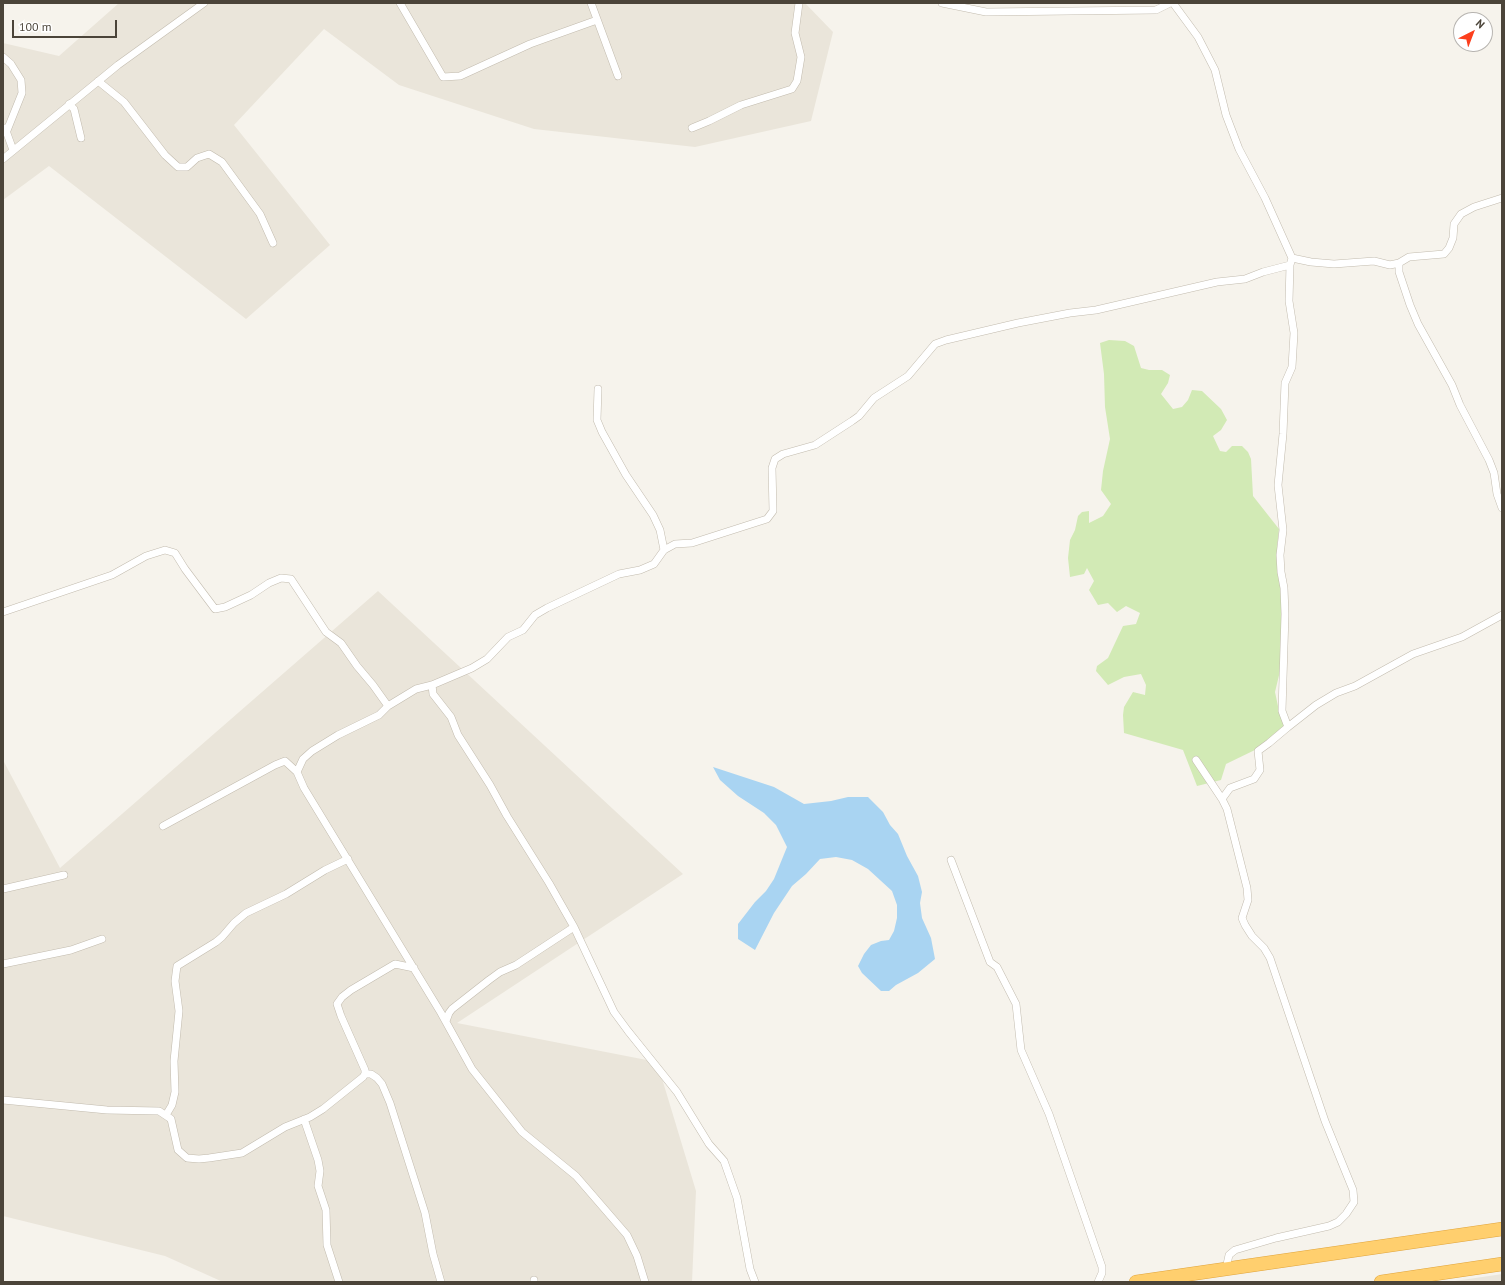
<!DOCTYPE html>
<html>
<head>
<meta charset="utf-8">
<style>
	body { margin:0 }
	#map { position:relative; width:1505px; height:1285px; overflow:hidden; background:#f6f3ec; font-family:"PT Sans",sans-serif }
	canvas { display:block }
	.frame { position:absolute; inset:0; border:4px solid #4b4439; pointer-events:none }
	.north { position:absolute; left:1453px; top:12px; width:40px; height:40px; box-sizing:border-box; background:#fff; border:1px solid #b7b4b0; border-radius:50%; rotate:42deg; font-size:11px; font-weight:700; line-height:16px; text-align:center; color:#4b4439 }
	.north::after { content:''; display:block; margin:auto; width:14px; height:18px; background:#fc3f1d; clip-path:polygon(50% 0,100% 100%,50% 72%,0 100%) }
	.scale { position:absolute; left:12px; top:20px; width:105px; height:18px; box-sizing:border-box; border:2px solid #4b4439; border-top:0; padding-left:5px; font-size:12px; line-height:14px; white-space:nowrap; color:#4b4439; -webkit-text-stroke:3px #fff; paint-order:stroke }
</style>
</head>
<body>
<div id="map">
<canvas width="1505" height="1285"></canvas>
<div class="frame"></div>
<div class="north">N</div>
<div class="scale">100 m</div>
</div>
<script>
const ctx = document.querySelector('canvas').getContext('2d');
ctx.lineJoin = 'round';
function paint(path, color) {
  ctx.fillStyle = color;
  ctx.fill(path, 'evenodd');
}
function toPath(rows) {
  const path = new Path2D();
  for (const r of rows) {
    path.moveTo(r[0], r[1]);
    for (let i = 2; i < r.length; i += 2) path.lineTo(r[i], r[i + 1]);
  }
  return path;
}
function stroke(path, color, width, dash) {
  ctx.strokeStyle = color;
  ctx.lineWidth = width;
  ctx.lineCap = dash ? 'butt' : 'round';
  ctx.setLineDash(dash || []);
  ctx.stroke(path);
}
const residential = toPath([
	[119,3,805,3,833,32,811,121,695,147,534,129,399,85,324,29,234,125,330,245,246,319,49,166,3,200,3,43,59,56],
	[378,591,683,874,457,1023,657,1062,696,1191,692,1282,223,1282,165,1256,3,1216,3,760,60,868],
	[1502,1274,1502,1282,1448,1282,1496,1275]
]);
const green = toPath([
	[1109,340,1125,341,1134,346,1141,368,1149,370,1162,370,1170,375,1168,383,1161,394,1173,409,1182,407,1188,400,1192,390,1202,391,1221,409,1227,420,1221,430,1213,436,1220,451,1226,452,1232,446,1242,446,1248,452,1251,459,1253,496,1279,529,1277,548,1277,571,1280,580,1282,595,1281,667,1275,692,1279,711,1285,726,1259,748,1226,764,1221,780,1197,786,1183,750,1124,733,1123,715,1124,707,1133,692,1145,695,1146,685,1141,674,1124,677,1108,685,1096,671,1097,666,1108,658,1123,626,1136,624,1140,613,1126,606,1117,612,1108,603,1098,605,1089,590,1094,581,1087,568,1084,574,1070,577,1068,558,1070,540,1075,530,1078,516,1082,512,1089,511,1089,523,1103,516,1111,504,1101,490,1103,471,1110,439,1105,407,1104,374,1100,343]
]);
const water = toPath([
	[713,767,774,787,804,804,831,801,848,797,868,797,883,812,890,825,898,834,907,856,918,876,922,892,920,903,922,918,931,938,935,959,918,973,896,985,889,991,881,991,862,973,858,966,864,954,871,945,881,941,889,940,894,931,897,918,897,905,892,891,868,869,852,860,836,857,820,859,806,874,792,886,774,913,755,950,738,939,738,924,755,902,766,891,774,879,787,847,776,825,764,813,738,796,720,780]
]);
const street = toPath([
	[400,3,443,77,460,76,530,44,597,20],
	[591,3,618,76],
	[942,3,986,12,1156,10,1170,3],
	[3,57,11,64,21,80,22,93,6,133],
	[98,81,124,102,165,155,178,167,187,167,197,158,209,154,222,162,260,214,273,243],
	[69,104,74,109,81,138],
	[5,128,13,150],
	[692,128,709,121,741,105,792,89,797,81,801,57,795,33,799,3],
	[3,159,118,65,204,3],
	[1292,258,1311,262,1334,264,1374,261,1390,265,1399,263,1409,257,1444,254,1449,248,1453,238,1454,224,1461,214,1474,207,1502,198],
	[1399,263,1399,272,1410,305,1418,324,1452,385,1460,405,1489,460,1494,473,1497,494,1502,508],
	[598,389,597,420,602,432,626,475,653,515,660,530,664,550],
	[3,612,112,575,146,556,165,550,175,553,185,569,215,609,225,607,251,595,269,583,281,578,291,579,326,632,341,643,357,666,373,685,388,706],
	[432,685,433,694,451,717,458,735,490,785,507,816,549,883,574,927,516,965,500,972,489,980,452,1009,449,1013,446,1021],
	[1288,727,1316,705,1336,693,1355,686,1413,654,1462,637,1502,615],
	[1196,760,1222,799,1227,809,1247,888,1248,900,1242,918,1245,925,1252,936,1264,948,1270,958,1325,1121,1353,1190,1354,1202,1346,1214,1338,1222,1329,1226,1276,1238,1235,1250,1229,1255,1226,1269],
	[1222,799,1230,788,1254,779,1260,770,1258,751,1269,743,1288,727,1282,711,1285,614,1284,588,1281,572,1280,555,1283,530,1278,485,1283,434,1285,383,1292,367,1294,333,1289,301,1290,265],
	[163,826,275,765,285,761,297,772],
	[951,860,990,962,997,967,1016,1004,1021,1050,1049,1114,1102,1267,1102,1273,1098,1282],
	[3,889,64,875],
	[574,927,614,1012,628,1031,677,1092,709,1144,724,1161,737,1198,750,1269,755,1282],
	[3,964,71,950,102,939],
	[365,1074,371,1074,377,1078,382,1084,390,1103,425,1213,433,1254,441,1282],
	[3,1100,107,1110,159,1111,171,1119,178,1150,187,1158,199,1159,209,1158,242,1153,285,1127,310,1117,323,1109,363,1077,365,1074,365,1070,341,1016,337,1004,342,997,351,990,395,964,414,968],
	[166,1115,172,1105,175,1092,174,1061,179,1011,175,981,177,966,216,942,222,937,234,923,246,913,286,894,325,870,348,859],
	[304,1119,318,1160,320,1171,318,1186,326,1210,327,1245,339,1282],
	[534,1280,534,1282],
	[645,1282,637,1256,627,1235,576,1176,522,1132,472,1069,441,1013,304,788,297,772,303,759,312,751,338,735,379,715,388,706,416,689,432,685,472,668,487,659,508,637,523,630,535,615,547,608,619,574,640,570,654,564,664,550,675,544,692,543,767,519,773,511,772,468,775,459,783,454,815,445,852,421,859,416,874,398,908,376,935,344,946,340,1018,323,1070,313,1096,310,1217,282,1245,279,1263,272,1290,265,1292,258,1265,198,1239,149,1226,115,1215,70,1198,37,1173,3]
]);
const highway = toPath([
	[1136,1282,1502,1229],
	[1381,1282,1502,1264]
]);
paint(residential, '#eae5da');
paint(green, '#d2eab5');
paint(water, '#a9d4f2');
stroke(street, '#c2bbae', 8);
stroke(highway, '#e0a43c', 14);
stroke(street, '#fff', 7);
stroke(highway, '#ffcf6e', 13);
</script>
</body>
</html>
